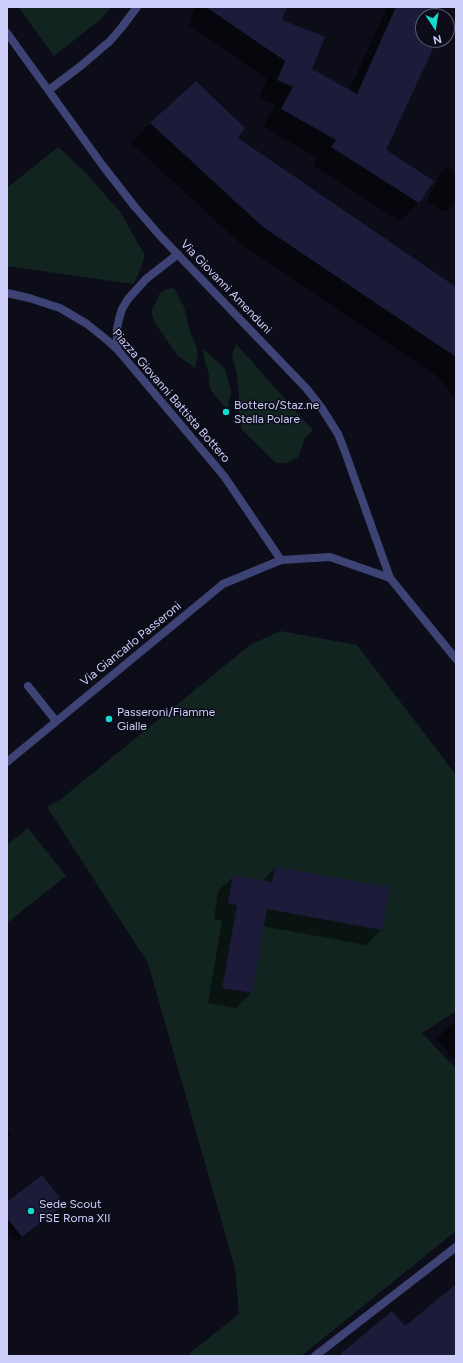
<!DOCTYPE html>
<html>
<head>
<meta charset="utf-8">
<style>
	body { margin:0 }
	#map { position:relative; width:463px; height:1363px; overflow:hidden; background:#0d0d1a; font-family:Figtree,sans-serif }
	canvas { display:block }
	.frame { position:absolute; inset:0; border:8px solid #cccef9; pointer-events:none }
	.north { position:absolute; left:415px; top:8px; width:40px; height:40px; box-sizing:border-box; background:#0d0d1a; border:1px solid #595a73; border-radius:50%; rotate:168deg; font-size:11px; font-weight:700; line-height:16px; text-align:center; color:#cccef9 }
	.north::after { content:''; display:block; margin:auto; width:14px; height:18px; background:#18d9cf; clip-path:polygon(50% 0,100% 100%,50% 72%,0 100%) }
</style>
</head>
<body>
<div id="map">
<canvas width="463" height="1363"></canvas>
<div class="frame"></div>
<div class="north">N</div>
</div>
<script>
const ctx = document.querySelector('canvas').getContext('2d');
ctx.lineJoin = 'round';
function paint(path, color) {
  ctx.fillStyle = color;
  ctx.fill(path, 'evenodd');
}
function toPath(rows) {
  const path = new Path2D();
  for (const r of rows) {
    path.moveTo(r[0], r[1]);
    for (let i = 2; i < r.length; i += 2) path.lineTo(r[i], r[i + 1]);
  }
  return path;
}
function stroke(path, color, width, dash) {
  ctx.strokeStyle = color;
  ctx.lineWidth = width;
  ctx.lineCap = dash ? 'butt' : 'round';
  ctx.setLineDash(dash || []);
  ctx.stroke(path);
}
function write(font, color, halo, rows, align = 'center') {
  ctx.font = font + ' Figtree,sans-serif';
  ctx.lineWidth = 3;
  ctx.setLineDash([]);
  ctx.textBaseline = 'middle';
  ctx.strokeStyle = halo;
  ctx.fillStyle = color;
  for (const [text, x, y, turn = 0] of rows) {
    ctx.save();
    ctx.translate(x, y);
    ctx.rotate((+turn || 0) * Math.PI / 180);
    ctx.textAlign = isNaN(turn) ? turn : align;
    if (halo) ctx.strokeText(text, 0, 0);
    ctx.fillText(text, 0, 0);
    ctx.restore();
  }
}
const green = toPath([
	[18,7,111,7,100,20,54,56],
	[58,147,83,170,121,213,145,256,138,275,133,284,7,266,7,188],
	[174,288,184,307,191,335,196,345,198,354,195,368,178,356,155,323,151,312,160,293,167,289],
	[236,344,313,430,305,438,298,457,287,463,276,463,242,430,239,418,239,396,237,375,232,355],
	[203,348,225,369,231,391,228,407,226,409,210,389,209,375,204,358],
	[280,631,357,645,456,775,456,1011,422,1033,456,1069,456,1231,301,1356,186,1356,239,1314,235,1268,148,963,47,807,61,799,250,645],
	[28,828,66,876,7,923,7,845]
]);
const shadow = toPath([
	[195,7,272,7,310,69,349,91,386,9,384,7,439,7,436,12,444,16,423,16,423,40,436,40,385,151,419,203,400,221,313,166,318,158,263,127,275,105,259,98,267,79,188,25],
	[196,83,237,138,456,288,456,401,438,377,244,247,131,143,150,123],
	[447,167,456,172,456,199,452,206,446,212,426,202,441,173],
	[275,868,381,930,366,945,263,926,251,993,236,1008,208,1003,222,920,214,919,218,891,234,876,262,881],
	[456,1020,456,1063,436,1039],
	[7,1128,12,1134,7,1138],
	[7,1203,63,1204,16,1242,7,1231]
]);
const building = toPath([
	[206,7,287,7,282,20,325,37,312,69,357,94,396,7,428,7,447,16,423,16,423,40,437,40,386,150,434,181,419,203,331,147,336,140,281,109,293,87,277,80,285,61],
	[196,81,245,128,238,138,456,287,456,357,263,227,150,123],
	[275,867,390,887,382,930,267,909,252,993,222,988,237,905,228,904,233,875,272,882],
	[42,1175,65,1204,22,1237,7,1218,7,1202],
	[456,1284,456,1356,338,1356,392,1311,405,1326]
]);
const service = toPath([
	[28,686,56,721],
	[315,1356,456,1247]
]);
const minor = toPath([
	[7,33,103,166,135,207,161,237,306,388,321,407,338,434,344,449,390,578],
	[49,90,82,65,110,41,122,27,137,7],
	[7,293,29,298,60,308,87,324,107,340,117,349,224,476,281,560],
	[117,349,117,329,119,319,122,309,128,299,146,279,178,254]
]);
const tertiary = toPath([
	[7,762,223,584,281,560,330,557,390,578,456,659]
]);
const markers = [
	[226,412,4,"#18d9cf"],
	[109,719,4,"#18d9cf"],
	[31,1211,4,"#18d9cf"]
];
const streetNames = [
	["Via Giovanni Amenduni",226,287,46],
	["Piazza Giovanni Battista Bottero",171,396,49],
	["Via Giancarlo Passeroni",131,644,-39]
];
const poiNames = [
	["Bottero/Staz.ne",234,405],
	["Stella Polare",234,419],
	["Passeroni/Fiamme",117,712],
	["Gialle",117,726],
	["Sede Scout",39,1204],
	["FSE Roma XII",39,1218]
];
paint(green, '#112420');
paint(shadow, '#0007');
paint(building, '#1c1b39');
stroke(service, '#3d4374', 8);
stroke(minor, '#3d4374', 8);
stroke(tertiary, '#3d4374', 8);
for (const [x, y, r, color] of markers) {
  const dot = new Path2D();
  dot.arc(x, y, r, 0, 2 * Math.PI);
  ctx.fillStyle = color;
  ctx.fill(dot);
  stroke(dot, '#0d0d1a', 1.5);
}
write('12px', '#cccef9', '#0d0d1a', streetNames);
write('12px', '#cccef9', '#0d0d1a', poiNames, 'left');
</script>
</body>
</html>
